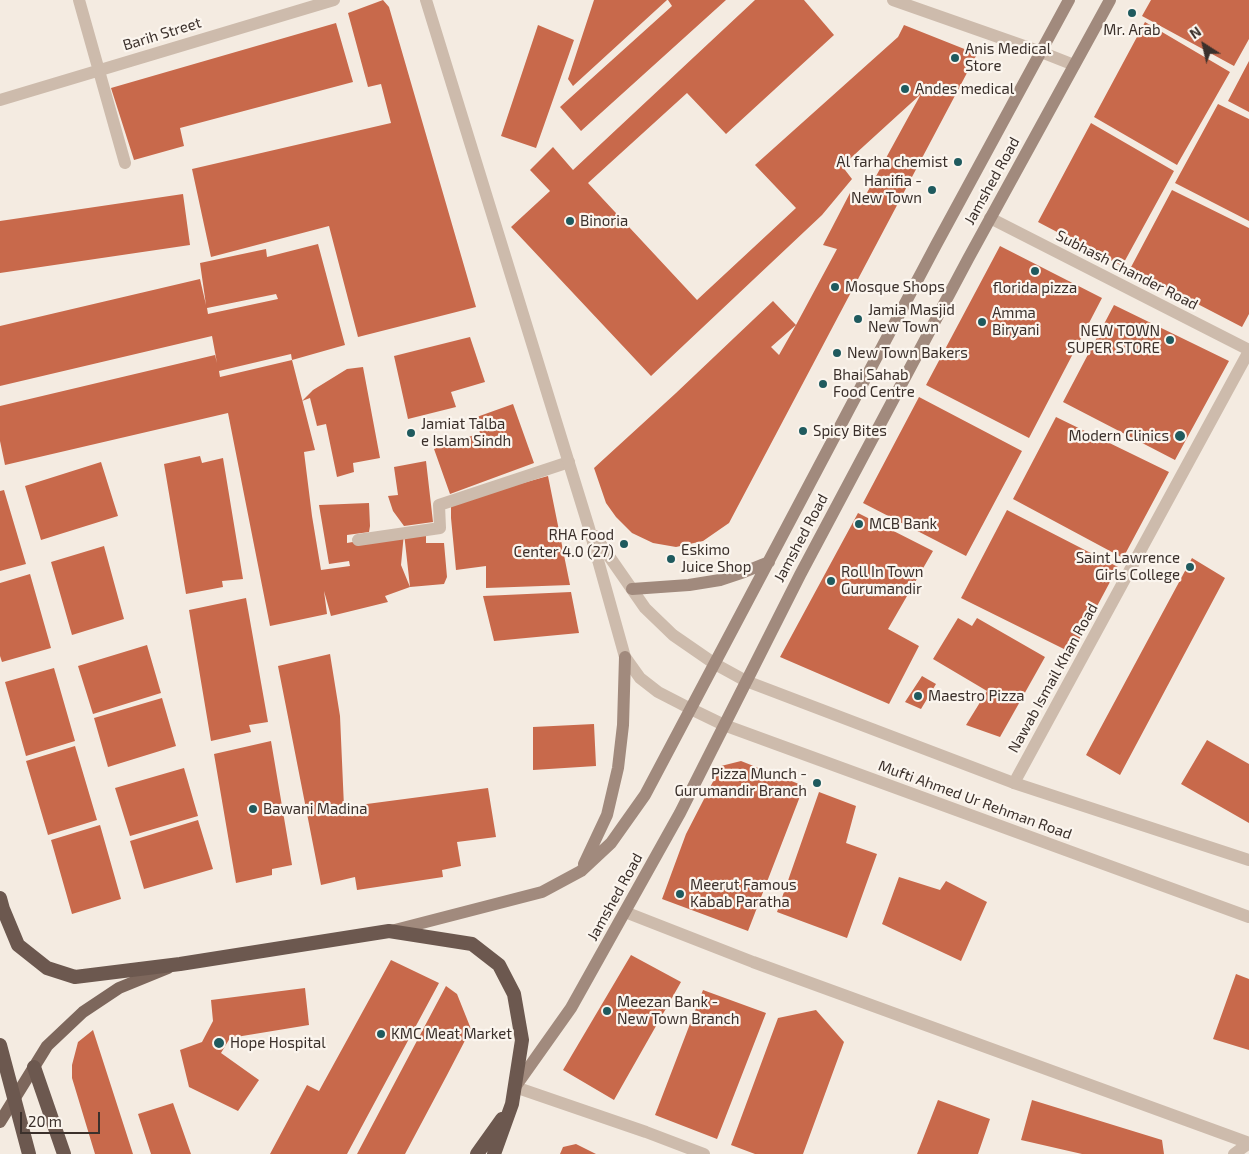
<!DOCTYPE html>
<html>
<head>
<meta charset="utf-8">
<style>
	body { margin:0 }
	#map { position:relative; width:1249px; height:1154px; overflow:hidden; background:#f4ebe1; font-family:"Exo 2",sans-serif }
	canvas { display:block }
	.north { position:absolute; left:1179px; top:20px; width:50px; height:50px; -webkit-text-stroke:4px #fbf5ee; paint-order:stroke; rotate:325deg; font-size:14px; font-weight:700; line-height:20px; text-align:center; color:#3b302b }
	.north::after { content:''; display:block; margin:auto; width:18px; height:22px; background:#3b302b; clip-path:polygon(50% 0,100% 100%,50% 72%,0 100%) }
	.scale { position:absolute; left:20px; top:1112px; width:80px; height:22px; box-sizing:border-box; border:2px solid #3b302b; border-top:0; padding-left:6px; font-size:15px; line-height:18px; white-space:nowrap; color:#3b302b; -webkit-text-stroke:4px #fbf5ee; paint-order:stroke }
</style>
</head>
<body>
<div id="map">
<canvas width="1249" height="1154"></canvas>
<div class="north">N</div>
<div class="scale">20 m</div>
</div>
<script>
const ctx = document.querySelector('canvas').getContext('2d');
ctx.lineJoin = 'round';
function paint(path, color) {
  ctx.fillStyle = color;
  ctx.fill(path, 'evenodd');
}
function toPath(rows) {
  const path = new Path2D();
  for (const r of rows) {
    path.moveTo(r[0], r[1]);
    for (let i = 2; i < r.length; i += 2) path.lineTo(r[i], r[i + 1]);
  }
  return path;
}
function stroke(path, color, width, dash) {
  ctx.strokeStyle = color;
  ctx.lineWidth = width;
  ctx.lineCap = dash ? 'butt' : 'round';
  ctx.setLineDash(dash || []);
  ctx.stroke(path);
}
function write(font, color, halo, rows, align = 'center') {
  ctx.font = font + ' "Exo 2",sans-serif';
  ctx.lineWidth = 4.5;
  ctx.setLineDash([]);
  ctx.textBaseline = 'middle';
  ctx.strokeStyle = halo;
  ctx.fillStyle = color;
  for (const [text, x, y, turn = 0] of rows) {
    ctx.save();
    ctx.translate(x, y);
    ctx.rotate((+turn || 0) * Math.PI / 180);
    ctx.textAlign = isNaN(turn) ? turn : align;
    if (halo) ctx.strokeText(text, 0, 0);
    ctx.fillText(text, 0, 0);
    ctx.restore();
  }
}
const building = toPath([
	[383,0,389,7,476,307,358,337,329,226,211,257,192,169,391,123,381,84,368,87,348,13],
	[594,0,667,0,573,86,568,79],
	[668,0,726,0,581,131,560,107,672,6],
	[755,0,804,0,834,35,726,134,687,93,588,183,697,300,796,208,755,165,898,37,904,25,977,54,729,523,703,541,676,547,653,543,632,533,616,517,606,503,594,468,676,393,773,301,796,325,837,249,823,245,850,193,863,200,921,94,842,166,852,179,822,215,651,376,511,227,550,191,530,170,553,147,573,170],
	[796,325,779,355,771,347],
	[1151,0,1249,0,1249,39,1234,66,1142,16],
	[1145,22,1230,72,1177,165,1094,117],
	[336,23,353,82,180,128,184,146,134,160,111,88],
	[538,25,574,40,536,148,501,136],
	[1249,61,1249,112,1228,101],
	[1218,104,1249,119,1249,221,1175,183],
	[1091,123,1174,171,1122,266,1038,222],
	[1172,190,1249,228,1249,314,1242,327,1130,269],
	[183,194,190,245,0,273,0,221],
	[318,244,345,345,292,360,291,354,219,371,220,377,292,360,315,450,304,452,312,516,321,570,350,566,349,561,329,564,319,505,369,503,370,526,369,532,347,535,347,543,404,533,426,530,426,543,444,543,447,577,444,584,410,587,404,533,401,565,410,587,385,596,388,602,331,616,324,591,327,614,270,626,228,413,5,465,0,441,0,406,215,355,217,363,212,336,0,386,0,326,200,279,206,305,200,263,266,249,267,257],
	[276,294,278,299,208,314,207,308],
	[1000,246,1102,298,1029,438,926,385],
	[1114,305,1229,361,1175,460,1063,402],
	[470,337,485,382,451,392,456,407,408,419,394,356],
	[363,367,380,458,353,463,354,472,337,477,326,424,317,426,310,398,302,401,313,390,347,369],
	[919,397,1022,451,966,556,863,503],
	[513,404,534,463,450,494,434,449,480,433,474,418],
	[1056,417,1169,472,1123,558,1013,499],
	[200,456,202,463,223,458,243,579,222,581,223,587,186,594,164,464],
	[426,461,433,522,404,526,393,511,388,496,398,495,394,467],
	[101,462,118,516,41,540,25,486],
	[548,476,570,585,486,588,486,566,456,570,451,518,451,503],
	[4,490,26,564,0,571,0,491],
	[1007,510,1118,567,1072,653,961,598],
	[858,513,933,551,888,629,919,646,889,704,780,657],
	[104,546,124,619,72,635,51,562],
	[1192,558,1225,578,1120,775,1086,755],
	[30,574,51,648,2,662,0,656,0,583],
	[571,592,579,633,494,641,483,596],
	[246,598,268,722,249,725,251,732,211,741,189,610],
	[958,618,972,626,977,618,1045,657,1000,737,966,725,987,691,933,659],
	[147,645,161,693,93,714,78,666],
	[330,654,340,716,344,807,488,788,496,837,457,842,461,866,442,870,443,877,357,890,355,877,321,885,278,666],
	[54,668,75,741,26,756,5,682],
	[922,676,936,684,921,709,905,702],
	[162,698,176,746,108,767,94,718],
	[594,724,596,766,533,770,533,727],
	[1207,740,1249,764,1249,823,1181,784],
	[271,741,292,865,272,869,272,875,236,883,214,754],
	[75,746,97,820,48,835,26,761],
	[741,761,804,786,748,931,662,899,686,834,721,766],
	[184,768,198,816,130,836,115,788],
	[819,792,856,806,846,843,877,854,847,938,777,912],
	[198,820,213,869,144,889,130,841],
	[100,825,121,899,72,914,51,840],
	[899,877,940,890,946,881,987,902,961,961,882,924],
	[631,955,681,982,614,1100,563,1070],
	[391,960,439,983,347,1154,270,1154,307,1085,319,1091],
	[1236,974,1249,979,1249,1050,1213,1039],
	[446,986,457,994,471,1029,446,1077,405,1154,357,1154],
	[305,988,309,1025,230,1038,221,1053,259,1080,238,1111,189,1087,180,1050,202,1042,213,1021,211,1000],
	[703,990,766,1013,717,1139,655,1115],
	[816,1010,844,1042,803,1154,755,1154,731,1145,778,1018],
	[93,1030,133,1154,95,1154,72,1078,72,1065,78,1042],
	[938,1100,990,1119,978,1154,917,1154],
	[1032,1100,1162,1140,1164,1154,1082,1154,1021,1140],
	[173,1103,191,1154,151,1154,138,1114],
	[576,1144,596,1154,560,1154,563,1147]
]);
const service = toPath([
	[358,540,440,528,439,505,569,462]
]);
const minor = toPath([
	[79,0,125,163],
	[426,0,589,528,625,657,640,678,658,692,691,709],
	[893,0,1041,52,1074,65],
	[0,100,334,0],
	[990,218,1249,350],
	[595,536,645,608,673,635,715,664],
	[1014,783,1249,351],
	[625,912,753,962,1249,1143],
	[515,1087,646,1132,704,1154]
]);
const tertiary = toPath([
	[715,664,746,681,1014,783,1249,860],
	[691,709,724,725,1249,917],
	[1234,1154,1249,1143]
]);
const secondary = toPath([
	[632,589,689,585,720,580,744,572,769,562],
	[584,864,607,815,618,768,623,725,625,657],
	[391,931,542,892,581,871,611,843,645,795,936,245,1069,0],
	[515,1087,571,1008,680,813,800,575,968,259,1110,0]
]);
const primary = toPath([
	[0,1122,47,1046,83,1012,119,988,168,968]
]);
const trunk = toPath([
	[0,898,3,909,18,945,47,968,75,977,180,964,389,931,472,944,499,965,514,994,522,1040,512,1104,494,1154],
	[0,1045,29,1154],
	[34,1067,64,1154],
	[477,1154,502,1119]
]);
const markers = [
	[1132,13,5,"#1f5a5e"],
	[955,58,5,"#1f5a5e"],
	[905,89,5,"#1f5a5e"],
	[958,162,5,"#1f5a5e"],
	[932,190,5,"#1f5a5e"],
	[570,221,5,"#1f5a5e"],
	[1035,271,5,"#1f5a5e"],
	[835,287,5,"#1f5a5e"],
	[858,319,5,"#1f5a5e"],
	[982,322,5,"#1f5a5e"],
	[1170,340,5,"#1f5a5e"],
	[837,353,5,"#1f5a5e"],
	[823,384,5,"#1f5a5e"],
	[803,431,5,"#1f5a5e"],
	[411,433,5,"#1f5a5e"],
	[1180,436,6,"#1f5a5e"],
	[859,524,5,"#1f5a5e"],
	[624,544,5,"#1f5a5e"],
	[671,559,5,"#1f5a5e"],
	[1190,567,5,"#1f5a5e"],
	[831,581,5,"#1f5a5e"],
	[918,696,5,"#1f5a5e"],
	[817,783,5,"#1f5a5e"],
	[253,809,5,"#1f5a5e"],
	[680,894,5,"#1f5a5e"],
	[607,1011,5,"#1f5a5e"],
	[381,1034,5,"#1f5a5e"],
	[219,1043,6,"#1f5a5e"]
];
const poiNames = [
	["Mr. Arab",1132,30,"center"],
	["Anis Medical",965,49],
	["Store",965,66],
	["Andes medical",915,89],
	["Al farha chemist",948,162,"right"],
	["Hanifia -",922,181,"right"],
	["New Town",922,198,"right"],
	["Binoria",580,221],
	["Mosque Shops",845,287],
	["florida pizza",1035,288,"center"],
	["Jamia Masjid",868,310],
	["New Town",868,327],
	["Amma",992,313],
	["Biryani",992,330],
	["NEW TOWN",1160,331,"right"],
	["SUPER STORE",1160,348,"right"],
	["New Town Bakers",847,353],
	["Bhai Sahab",833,375],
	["Food Centre",833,392],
	["Jamiat Talba",421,424],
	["e Islam Sindh",421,441],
	["Spicy Bites",813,431],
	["Modern Clinics",1169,436,"right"],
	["MCB Bank",869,524],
	["RHA Food",614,535,"right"],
	["Center 4.0 (27)",614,552,"right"],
	["Eskimo",681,550],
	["Juice Shop",681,567],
	["Saint Lawrence",1180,558,"right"],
	["Girls College",1180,575,"right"],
	["Roll In Town",841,572],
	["Gurumandir",841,589],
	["Maestro Pizza",928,696],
	["Pizza Munch -",807,774,"right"],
	["Gurumandir Branch",807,791,"right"],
	["Bawani Madina",263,809],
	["Meerut Famous",690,885],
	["Kabab Paratha",690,902],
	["Meezan Bank -",617,1002],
	["New Town Branch",617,1019],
	["KMC Meat Market",391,1034],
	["Hope Hospital",230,1043]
];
const streetNames = [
	["Barih Street",162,34,-17],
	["Jamshed Road",992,181,-61],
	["Subhash Chander Road",1127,270,27],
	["Jamshed Road",801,538,-62],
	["Nawab Ismail Khan Road",1053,678,-61],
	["Mufti Ahmed Ur Rehman Road",975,800,20],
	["Jamshed Road",615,897,-61]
];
paint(building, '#c8694b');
stroke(service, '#cdbbac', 12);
stroke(minor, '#cdbbac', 12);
stroke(tertiary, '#cdbbac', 12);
stroke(secondary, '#a18a7d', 12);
stroke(primary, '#7d675c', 12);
stroke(trunk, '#6c584f', 14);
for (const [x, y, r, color] of markers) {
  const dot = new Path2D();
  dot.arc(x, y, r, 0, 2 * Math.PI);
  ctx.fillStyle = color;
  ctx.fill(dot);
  stroke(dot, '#fbf5ee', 2);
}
write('15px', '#3b302b', '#fbf5ee', poiNames, 'left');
write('15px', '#3b302b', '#fbf5ee', streetNames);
</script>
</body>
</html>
